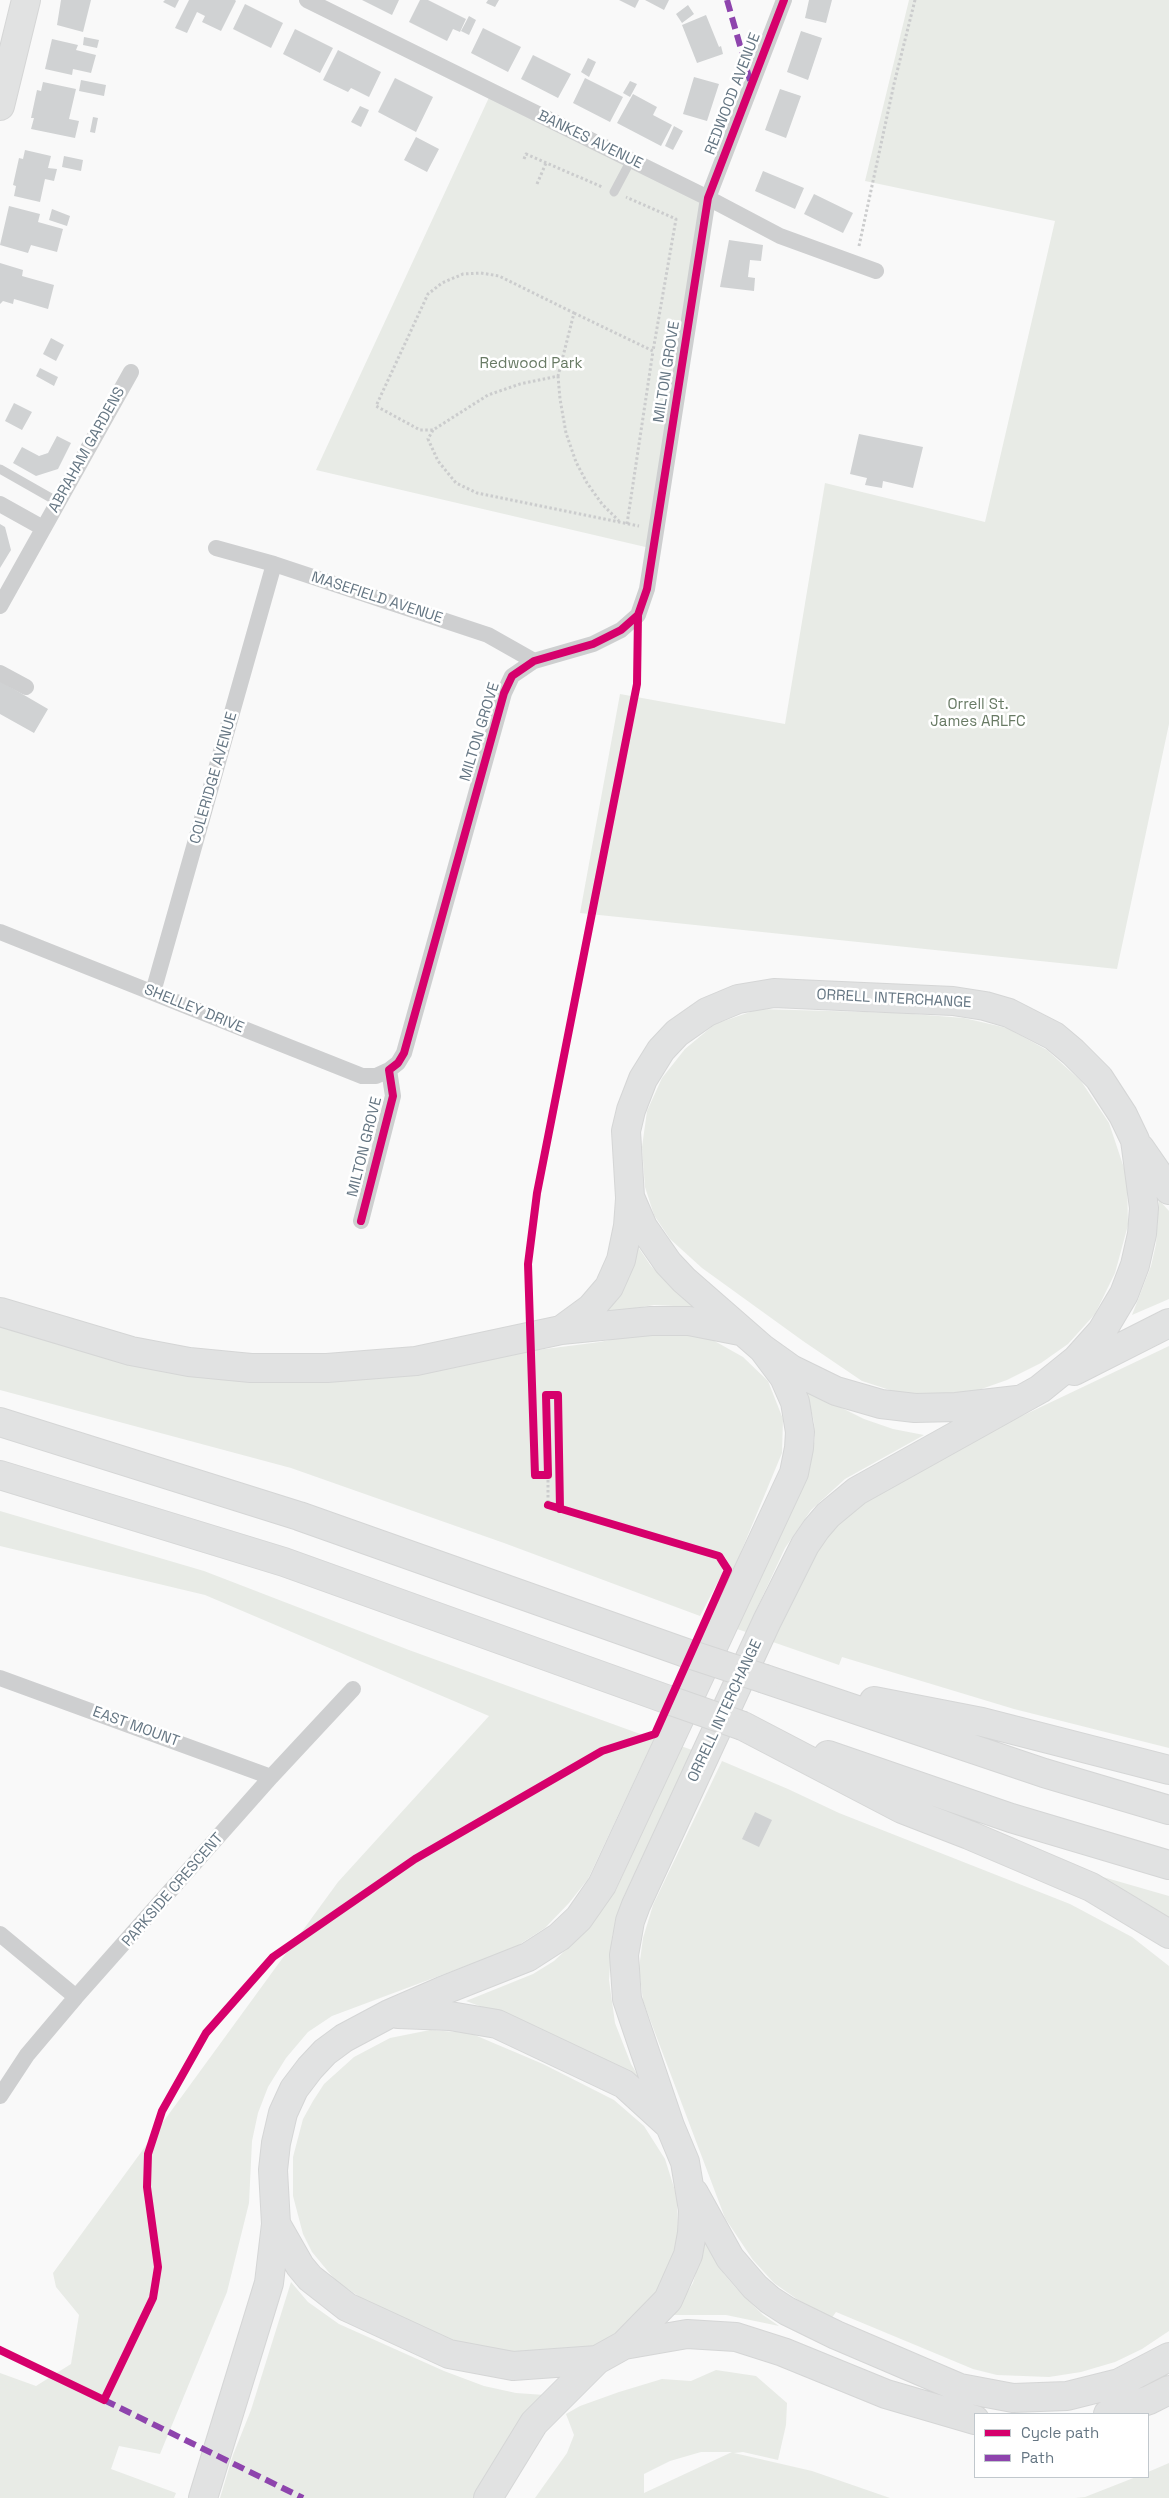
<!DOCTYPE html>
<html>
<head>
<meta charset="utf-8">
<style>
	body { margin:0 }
	#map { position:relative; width:1169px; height:2498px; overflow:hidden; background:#f9f9f9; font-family:"Space Grotesk",sans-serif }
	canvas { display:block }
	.legend { position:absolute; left:974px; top:2413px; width:175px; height:65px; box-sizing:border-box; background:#fff; border:1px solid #c1c8cd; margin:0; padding:6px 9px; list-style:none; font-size:15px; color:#657683 }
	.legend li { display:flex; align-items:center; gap:10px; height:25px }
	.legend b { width:25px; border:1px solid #c1c8cd }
</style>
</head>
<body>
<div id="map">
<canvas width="1169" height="2498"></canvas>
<ul class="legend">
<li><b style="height:6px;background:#d6006c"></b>Cycle path</li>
<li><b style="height:6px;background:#8e44ad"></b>Path</li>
</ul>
</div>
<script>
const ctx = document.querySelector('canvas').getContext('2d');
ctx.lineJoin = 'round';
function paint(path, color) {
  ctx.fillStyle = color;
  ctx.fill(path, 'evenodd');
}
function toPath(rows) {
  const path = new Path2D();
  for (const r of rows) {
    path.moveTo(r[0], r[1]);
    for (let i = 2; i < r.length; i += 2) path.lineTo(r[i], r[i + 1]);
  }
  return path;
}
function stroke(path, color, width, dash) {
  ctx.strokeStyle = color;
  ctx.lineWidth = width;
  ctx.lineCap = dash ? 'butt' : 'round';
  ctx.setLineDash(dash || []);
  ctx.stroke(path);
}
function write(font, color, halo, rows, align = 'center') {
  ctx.font = font + ' "Space Grotesk",sans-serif';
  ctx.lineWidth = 5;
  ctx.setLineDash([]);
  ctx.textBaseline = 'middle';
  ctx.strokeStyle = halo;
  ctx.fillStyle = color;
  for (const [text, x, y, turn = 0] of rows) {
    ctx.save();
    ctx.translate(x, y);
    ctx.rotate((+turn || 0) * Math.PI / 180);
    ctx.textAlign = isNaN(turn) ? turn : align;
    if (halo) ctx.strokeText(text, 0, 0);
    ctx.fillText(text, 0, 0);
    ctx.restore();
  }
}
const green = toPath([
	[909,0,1169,0,1169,724,1117,969,580,913,620,694,785,724,825,483,985,522,1055,221,865,181],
	[492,91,708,198,654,549,316,470],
	[759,1009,900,1013,964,1018,1007,1028,1047,1050,1081,1081,1109,1123,1127,1177,1128,1225,1115,1273,1095,1314,1068,1344,1041,1363,1007,1380,970,1393,934,1397,896,1392,862,1381,803,1341,702,1268,670,1239,654,1215,645,1187,642,1147,647,1111,662,1078,685,1049,715,1024],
	[1159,1200,1169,1211,1169,1299,1132,1315,1151,1266,1156,1244],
	[636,1244,651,1266,674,1288,708,1314,674,1306,654,1305,599,1314],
	[0,1327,157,1366,498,1355,600,1342,650,1331,679,1331,711,1339,743,1357,768,1381,783,1419,782,1453,733,1571,725,1557,722,1574,700,1616,504,1543,291,1468,0,1390],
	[1169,1346,1169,1748,1014,1709,842,1657,839,1665,770,1641,817,1550,835,1525,859,1502,902,1473],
	[806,1390,864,1419,893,1429,924,1435,845,1479,811,1510,785,1548,746,1632,737,1629,810,1466,815,1438,814,1422],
	[0,1511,204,1571,409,1650,654,1739,588,1879,569,1903,545,1928,514,1948,332,2016,308,2032,286,2058,268,2087,258,2113,252,2141,249,2203,227,2292,160,2454,119,2446,111,2469,176,2493,174,2498,0,2498,0,2373,36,2386,71,2364,79,2315,56,2287,53,2273,338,1882,489,1716,205,1595,0,1546],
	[681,1746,692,1750,624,1896,612,1937,609,1980,615,2023,631,2064,642,2082,509,2017,466,2001,533,1974,554,1961,588,1929,616,1890],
	[722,1761,788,1789,839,1813,1070,1904,1132,1937,1169,1966,1169,2331,1142,2349,1115,2362,1081,2372,1049,2377,997,2375,973,2369,836,2312,831,2319,801,2302,774,2283,753,2260,725,2218,643,2001,639,1968,643,1938,653,1905],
	[1089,1873,1169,1896,1169,1920,1143,1901],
	[430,2030,470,2033,543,2064,614,2100,644,2126,665,2159,677,2197,678,2236,674,2255,659,2292,634,2324,582,2355,483,2354,364,2300,336,2281,312,2252,303,2234,293,2196,293,2157,303,2119,313,2101,324,2084,354,2057,390,2038],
	[705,2241,724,2274,736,2288,763,2315,779,2326,726,2315,673,2315,693,2283],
	[291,2282,308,2302,339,2324,444,2371,484,2386,516,2393,545,2395,524,2417,474,2498,220,2498,233,2455,251,2410],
	[716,2370,756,2376,787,2403,786,2425,778,2460,743,2452,734,2453,812,2471,890,2498,535,2498,567,2453,574,2435,566,2414,580,2406,619,2392,662,2379,691,2381],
	[701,2452,732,2452,644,2493,644,2474,670,2461],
	[1169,2463,1169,2498,1075,2498,1085,2497,1136,2477,1148,2477,1148,2472]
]);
const building = toPath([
	[61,0,91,0,83,32,57,25],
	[165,0,179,0,175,8,163,2],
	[189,0,235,0,236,1,221,31,202,22,205,16,197,12,187,33,175,28],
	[362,0,399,0,392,15],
	[420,0,428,0,466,19,460,32,453,29,447,41,409,22],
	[488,0,499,0,495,7,486,3],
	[619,0,639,0,635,8],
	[645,0,669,0,664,10],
	[809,0,832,0,826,23,805,18],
	[245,4,283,23,271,48,233,29],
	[688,5,694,14,682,23,676,14],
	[706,15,719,47,721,46,723,54,697,63,682,25],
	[469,16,476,20,469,35,461,31],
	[483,28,521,47,508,72,471,53],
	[295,29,333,48,320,73,283,54],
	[801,31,822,38,808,80,787,72],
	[84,37,99,40,97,48,83,45],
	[52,39,78,45,76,50,96,55,91,73,73,69,72,75,45,69],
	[338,50,381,72,369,97,351,88,348,92,323,80],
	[533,55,571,74,558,98,521,79],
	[588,58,596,62,589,77,581,72],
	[694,77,719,84,707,121,683,114],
	[395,78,433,97,416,132,378,112],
	[585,78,623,97,610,122,573,103],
	[81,80,106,85,104,96,79,91],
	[630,81,637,84,630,97,623,93],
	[43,82,76,89,69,119,79,121,75,138,31,129,34,118,31,118,37,90,41,91],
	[780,89,801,96,786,138,765,130],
	[633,94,657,107,653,115,672,125,661,146,617,123],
	[360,106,369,110,361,127,351,122],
	[93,117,98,118,95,133,90,132],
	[674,126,683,131,673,150,665,146],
	[416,137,439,149,427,172,404,160],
	[25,150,51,156,48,168,57,169,54,181,45,179,40,202,14,196,16,186,13,185,19,158,23,159],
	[64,156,83,160,81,171,62,167],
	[763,171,804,188,795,209,755,191],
	[814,194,853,213,843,233,804,214],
	[9,206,40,214,38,222,63,229,57,252,31,245,28,253,0,245],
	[52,209,70,216,67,226,49,220],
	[729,240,763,245,761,261,750,260,748,277,755,278,754,291,720,287],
	[0,263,23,270,22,276,54,285,48,309,14,299,13,304,3,301,0,304],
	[51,338,64,345,56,361,43,354],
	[40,368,58,377,54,386,36,376],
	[14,403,32,412,22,430,5,421],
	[859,434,923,447,913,488,883,481,882,488,865,485,867,478,850,474],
	[57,436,71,443,58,469,36,476,13,463,22,447,39,456,48,453],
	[0,524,5,527,11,550,0,568],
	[0,681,48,709,34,733,0,714],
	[755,1812,772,1820,759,1847,742,1839]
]);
const path = toPath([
	[524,159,526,154,602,187],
	[537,184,546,163],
	[859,246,894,84,915,0],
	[481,273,499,276,574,313,558,376,520,384,488,395,433,430,420,430,376,406,428,294,442,283,463,274,481,273],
	[574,313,653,351,676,219,626,197],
	[558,376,560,399,566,433,576,462,587,483,602,504,619,521],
	[433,430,428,439,438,461,456,483,477,493,639,526],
	[627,524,653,351],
	[548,1475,548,1505]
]);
const lane = toPath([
	[614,192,631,160],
	[0,469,58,502]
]);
const street = toPath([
	[307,0,708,198,780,236,876,271],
	[0,504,43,528],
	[216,548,274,564,488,635,534,661],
	[0,606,131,372],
	[0,673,26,687],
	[0,932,362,1076,376,1076,389,1070],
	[153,992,274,564],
	[361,1221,393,1096,389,1070,398,1063,404,1053,504,693,512,676,534,661,593,644,621,630,638,615,647,589,708,198,784,0],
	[0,1678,271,1777],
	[0,1934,76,1997],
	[0,2096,27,2055,76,1997,271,1777,353,1689]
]);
const highway = toPath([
	[0,106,26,0],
	[1140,1148,1169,1190],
	[0,1312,131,1351,189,1362,251,1368,327,1368,416,1361,561,1330,651,1321,689,1321,740,1331],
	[561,1330,591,1308,609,1287,621,1260,628,1226,630,1199],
	[763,1349,784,1377,795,1402,800,1432,799,1448,794,1473,602,1885,579,1918,559,1937,528,1957,442,1991,389,2014,344,2038,325,2052,310,2068,294,2089,283,2113,276,2143,273,2170,276,2224,300,2266,310,2278,347,2307,449,2354,513,2366,597,2360,624,2345,668,2300,688,2255,692,2233,693,2210,685,2162,670,2126,627,1999,624,1955,630,1921,636,1905,767,1621,805,1545,816,1529,828,1515,857,1491,1040,1389,1076,1360,1102,1331,1124,1294,1135,1265,1142,1234,1144,1208,1135,1140,1123,1115,1099,1078,1073,1052,1054,1036,1009,1013,985,1006,953,1001,774,993,738,999,707,1012,677,1033,661,1050,643,1079,631,1110,626,1131,630,1197,643,1227,668,1263,684,1280,763,1349,791,1369,836,1391,881,1404,915,1408,956,1407,1017,1400],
	[1074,1371,1169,1323],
	[0,1422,299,1516,686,1653],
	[0,1475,284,1562,666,1699],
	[765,1679,1044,1773,1169,1810],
	[874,1701,982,1722,1169,1770],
	[743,1726,902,1809,969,1835,1091,1887,1169,1934],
	[828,1755,1011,1818,1169,1865],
	[398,2014,450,2016,497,2024,624,2084,669,2125],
	[694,2193,730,2258,755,2287,770,2300,787,2311,836,2335,960,2388,1013,2398,1067,2396,1119,2383,1169,2357],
	[624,2345,687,2334,736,2337,783,2352,886,2394,975,2420],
	[1108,2414,1149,2400,1169,2390],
	[203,2498,269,2283,276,2224],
	[488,2498,534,2423,597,2360]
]);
const highwayBridge = toPath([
	[686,1653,765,1679],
	[666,1699,743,1726]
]);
const quiet = toPath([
	[727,0,751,84],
	[104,2400,303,2498]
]);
const cycleway = toPath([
	[361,1221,393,1096,389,1070,398,1063,404,1053,504,693,512,676,534,661,593,644,621,630,638,615,647,589,708,198,784,0],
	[560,1509,558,1395,546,1395,548,1475,535,1475,528,1264,537,1193,637,684,638,615],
	[0,2350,104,2400,153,2298,158,2267,147,2187,148,2154,162,2111,206,2033,273,1957,415,1859,602,1751,655,1734,728,1570,719,1556,548,1505]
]);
const streetNames = [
	["REDWOOD AVENUE",733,94,-69],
	["BANKES AVENUE",590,140,26],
	["MILTON GROVE",667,372,-81],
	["ABRAHAM GARDENS",87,450,-61],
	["MASEFIELD AVENUE",377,598,18],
	["MILTON GROVE",480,732,-73],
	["COLERIDGE AVENUE",214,778,-74],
	["ORRELL INTERCHANGE",894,999,3],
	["SHELLEY DRIVE",194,1009,22],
	["MILTON GROVE",365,1147,-76],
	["ORRELL INTERCHANGE",725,1711,-65],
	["EAST MOUNT",136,1727,20],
	["PARKSIDE CRESCENT",173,1890,-49]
];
const parkNames = [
	["Redwood Park",531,364],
	["Orrell St.",978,705],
	["James ARLFC",978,722]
];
paint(green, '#e8ebe6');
paint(building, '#d0d2d3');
stroke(highway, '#d5d6d6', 30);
stroke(path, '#cbcccd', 3, [2.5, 2.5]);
stroke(lane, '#cecfd0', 9);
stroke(street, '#cecfd0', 16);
stroke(highway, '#e1e2e2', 28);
stroke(highwayBridge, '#d5d6d6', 30, []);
stroke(highwayBridge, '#e1e2e2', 28);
stroke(quiet, '#8e44ad', 6, [12, 6]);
stroke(cycleway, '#d6006c', 8);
write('15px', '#657683', '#fff', streetNames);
write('15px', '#687a64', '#fff', parkNames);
</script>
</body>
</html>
